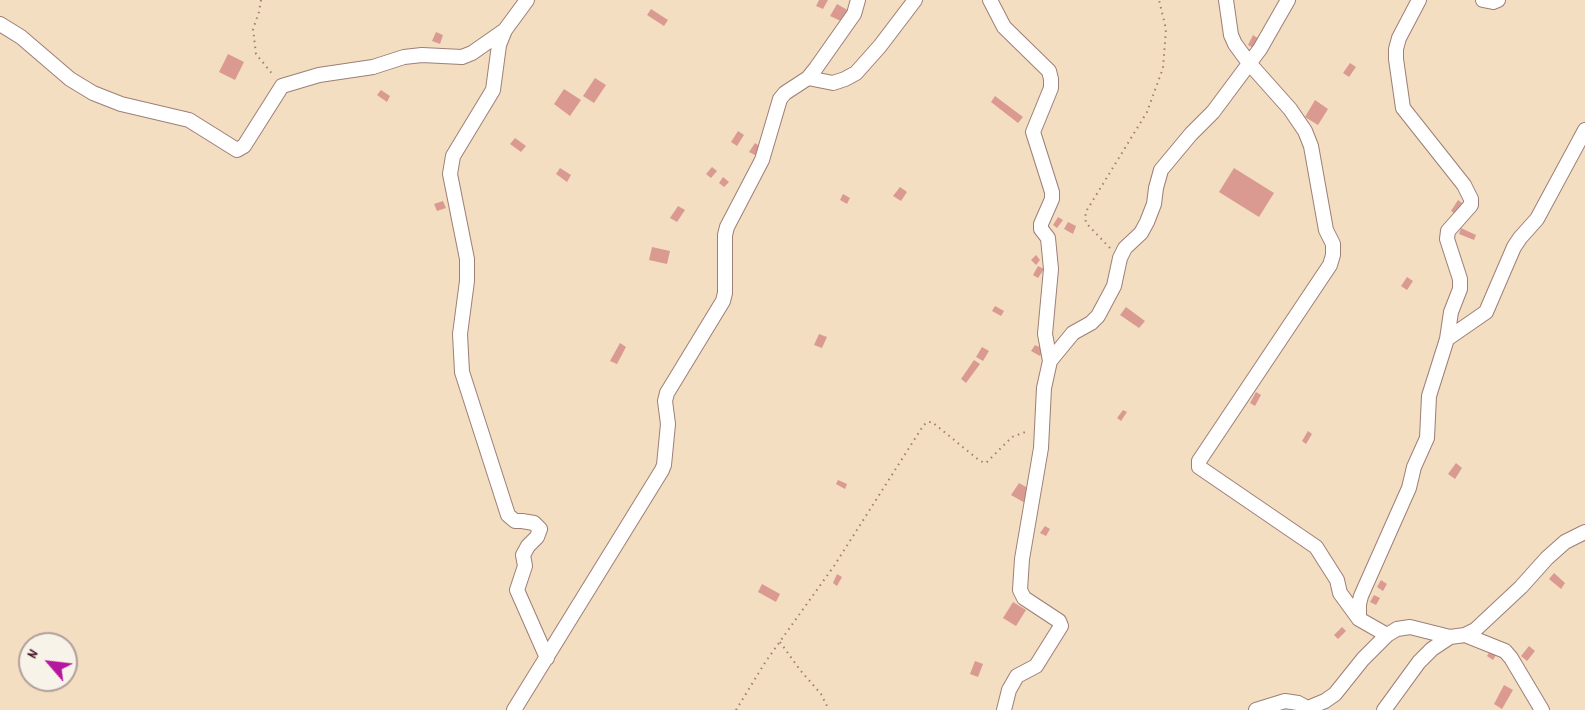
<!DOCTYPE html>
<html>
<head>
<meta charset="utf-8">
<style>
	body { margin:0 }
	#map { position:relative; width:1585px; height:710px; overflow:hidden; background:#f3dec1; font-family:Dekko,sans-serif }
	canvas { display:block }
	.north { position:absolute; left:18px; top:632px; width:60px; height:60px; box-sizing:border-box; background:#f7f3e8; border:2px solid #b29e9c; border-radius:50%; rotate:298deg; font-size:16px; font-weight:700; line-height:24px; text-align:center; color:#4a1f2b }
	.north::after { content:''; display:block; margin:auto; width:21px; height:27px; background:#b5179e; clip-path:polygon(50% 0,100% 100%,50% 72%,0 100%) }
</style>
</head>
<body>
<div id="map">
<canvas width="1585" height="710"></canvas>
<div class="north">N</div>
</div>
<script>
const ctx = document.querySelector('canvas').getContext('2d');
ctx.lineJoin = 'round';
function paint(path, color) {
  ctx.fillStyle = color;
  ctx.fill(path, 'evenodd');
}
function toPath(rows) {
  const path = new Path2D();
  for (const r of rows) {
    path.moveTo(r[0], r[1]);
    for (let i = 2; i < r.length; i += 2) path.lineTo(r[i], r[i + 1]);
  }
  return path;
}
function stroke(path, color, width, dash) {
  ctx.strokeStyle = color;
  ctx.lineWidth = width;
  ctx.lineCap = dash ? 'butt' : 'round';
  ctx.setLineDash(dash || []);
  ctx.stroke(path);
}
const building = toPath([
	[819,0,828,0,823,9,816,6],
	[837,4,851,12,845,23,830,16],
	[651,9,668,20,664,26,647,15],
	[436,32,443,35,440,44,432,41],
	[1253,35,1262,41,1257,50,1248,45],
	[228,54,244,62,235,80,219,72],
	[1350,63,1356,67,1349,77,1343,73],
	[595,78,606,85,594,103,583,96],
	[564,89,581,100,570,116,554,104],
	[381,90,390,96,387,102,377,95],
	[995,96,1023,117,1018,123,991,102],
	[1315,100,1328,109,1318,125,1305,117],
	[738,131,744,135,737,146,731,142],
	[515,138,526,146,521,152,510,144],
	[755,143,762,148,757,156,749,152],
	[712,167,717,171,711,178,706,174],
	[560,168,571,175,567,182,556,174],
	[1234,168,1274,193,1259,217,1219,192],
	[723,177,729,182,724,187,719,183],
	[900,187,907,192,901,201,893,196],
	[843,194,850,198,847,204,840,200],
	[1458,200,1465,205,1458,216,1451,211],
	[443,201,446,208,437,211,434,204],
	[678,206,685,210,677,222,670,218],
	[1058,217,1063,220,1057,228,1053,225],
	[1068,222,1076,226,1073,234,1064,229],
	[1461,228,1476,235,1474,240,1459,234],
	[652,247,670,251,667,264,649,260],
	[1036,255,1040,260,1036,265,1031,260],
	[1038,266,1044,269,1038,278,1033,275],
	[1407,277,1413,281,1407,290,1401,286],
	[995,306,1004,311,1001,316,992,311],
	[1126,307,1145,321,1139,328,1120,315],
	[819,334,827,337,822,348,814,345],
	[620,343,626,347,617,364,610,361],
	[1035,345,1044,349,1040,356,1031,351],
	[982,347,989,351,983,361,976,357],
	[974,360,980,364,966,383,961,379],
	[1256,392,1261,395,1255,406,1250,403],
	[1123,410,1127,412,1121,421,1117,418],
	[1308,431,1312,434,1306,444,1302,441],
	[1456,463,1462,468,1455,479,1448,474],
	[838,480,847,484,845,489,836,484],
	[1019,483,1033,491,1025,503,1011,495],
	[1045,526,1050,529,1046,536,1040,533],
	[1554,573,1565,583,1561,589,1549,579],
	[837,574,842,577,837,586,833,583],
	[1381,580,1387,584,1383,591,1377,587],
	[762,584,780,594,776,602,758,592],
	[1374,595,1380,598,1376,605,1370,602],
	[1013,602,1026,610,1016,626,1003,618],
	[1342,627,1346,631,1338,639,1334,635],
	[1529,646,1535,651,1527,661,1521,656],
	[1492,648,1498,652,1493,660,1487,656],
	[975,661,983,664,978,677,970,674],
	[1504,685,1513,690,1502,709,1494,704]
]);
const path = toPath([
	[261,0,259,12,253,29,256,54,274,76],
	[1110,248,1086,223,1085,217,1087,210,1147,112,1163,68,1166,29,1159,0],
	[780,642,800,670,821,694,829,710],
	[736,710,766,661,834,566,923,426,927,422,932,422,980,461,986,463,1012,437,1028,431]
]);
const minor = toPath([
	[527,0,505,30,499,45,493,90,453,156,450,174,467,259,467,281,460,334,462,372,508,515,515,521,522,521,534,523,540,529,537,537,528,546,523,555,525,566,517,590,547,658],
	[990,0,1004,27,1049,71,1051,79,1051,88,1033,132,1052,192,1052,199,1041,224,1041,229,1048,238,1051,269,1045,334,1050,361],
	[1226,0,1231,35,1235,44,1249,63,1290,109,1305,131,1311,146,1326,230,1333,244,1333,255,1330,265,1199,461,1199,467,1316,547,1337,580,1340,593,1359,619],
	[1483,0,1493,2,1498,0],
	[0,24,21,37,70,79,93,93,121,104,189,120,237,150,244,146,282,86,319,75,373,67,404,57,422,55,462,57,472,53,505,30],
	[808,78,833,83,845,79,856,73,880,46,915,0],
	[1447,339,1486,312,1514,247,1520,238,1537,219,1585,130],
	[1387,635,1359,619,1359,604,1361,596,1409,488,1414,467,1427,438,1429,396,1447,339,1451,312,1460,289,1460,279,1447,239,1448,231,1471,205,1471,199,1464,185,1403,108,1396,59,1396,49,1399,38,1419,0],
	[1465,635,1505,651,1511,658,1542,710],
	[1308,708,1325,701,1335,694,1363,659,1387,635,1397,629,1410,627,1450,637],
	[514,710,662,470,664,465,668,424,665,401,667,393,723,301,725,293,725,235,727,227,762,160,780,99,785,93,808,78,816,68,854,14,858,0],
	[1004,710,1009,690,1017,676,1036,666,1061,626,1059,621,1024,598,1020,590,1022,559,1041,448,1044,388,1050,361,1073,333,1091,323,1098,316,1114,286,1120,258,1125,248,1141,233,1147,222,1154,204,1156,188,1161,170,1191,134,1213,112,1260,49,1288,0],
	[1256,710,1285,701,1298,703,1311,710],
	[1384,710,1419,662,1432,649,1450,637,1465,635,1475,630,1521,587,1547,558,1565,542,1585,532]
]);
paint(building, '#da9a91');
stroke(minor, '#9e7e76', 16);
stroke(path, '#9e7e76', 2, [1.5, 4.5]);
stroke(minor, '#fff', 14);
</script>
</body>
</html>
